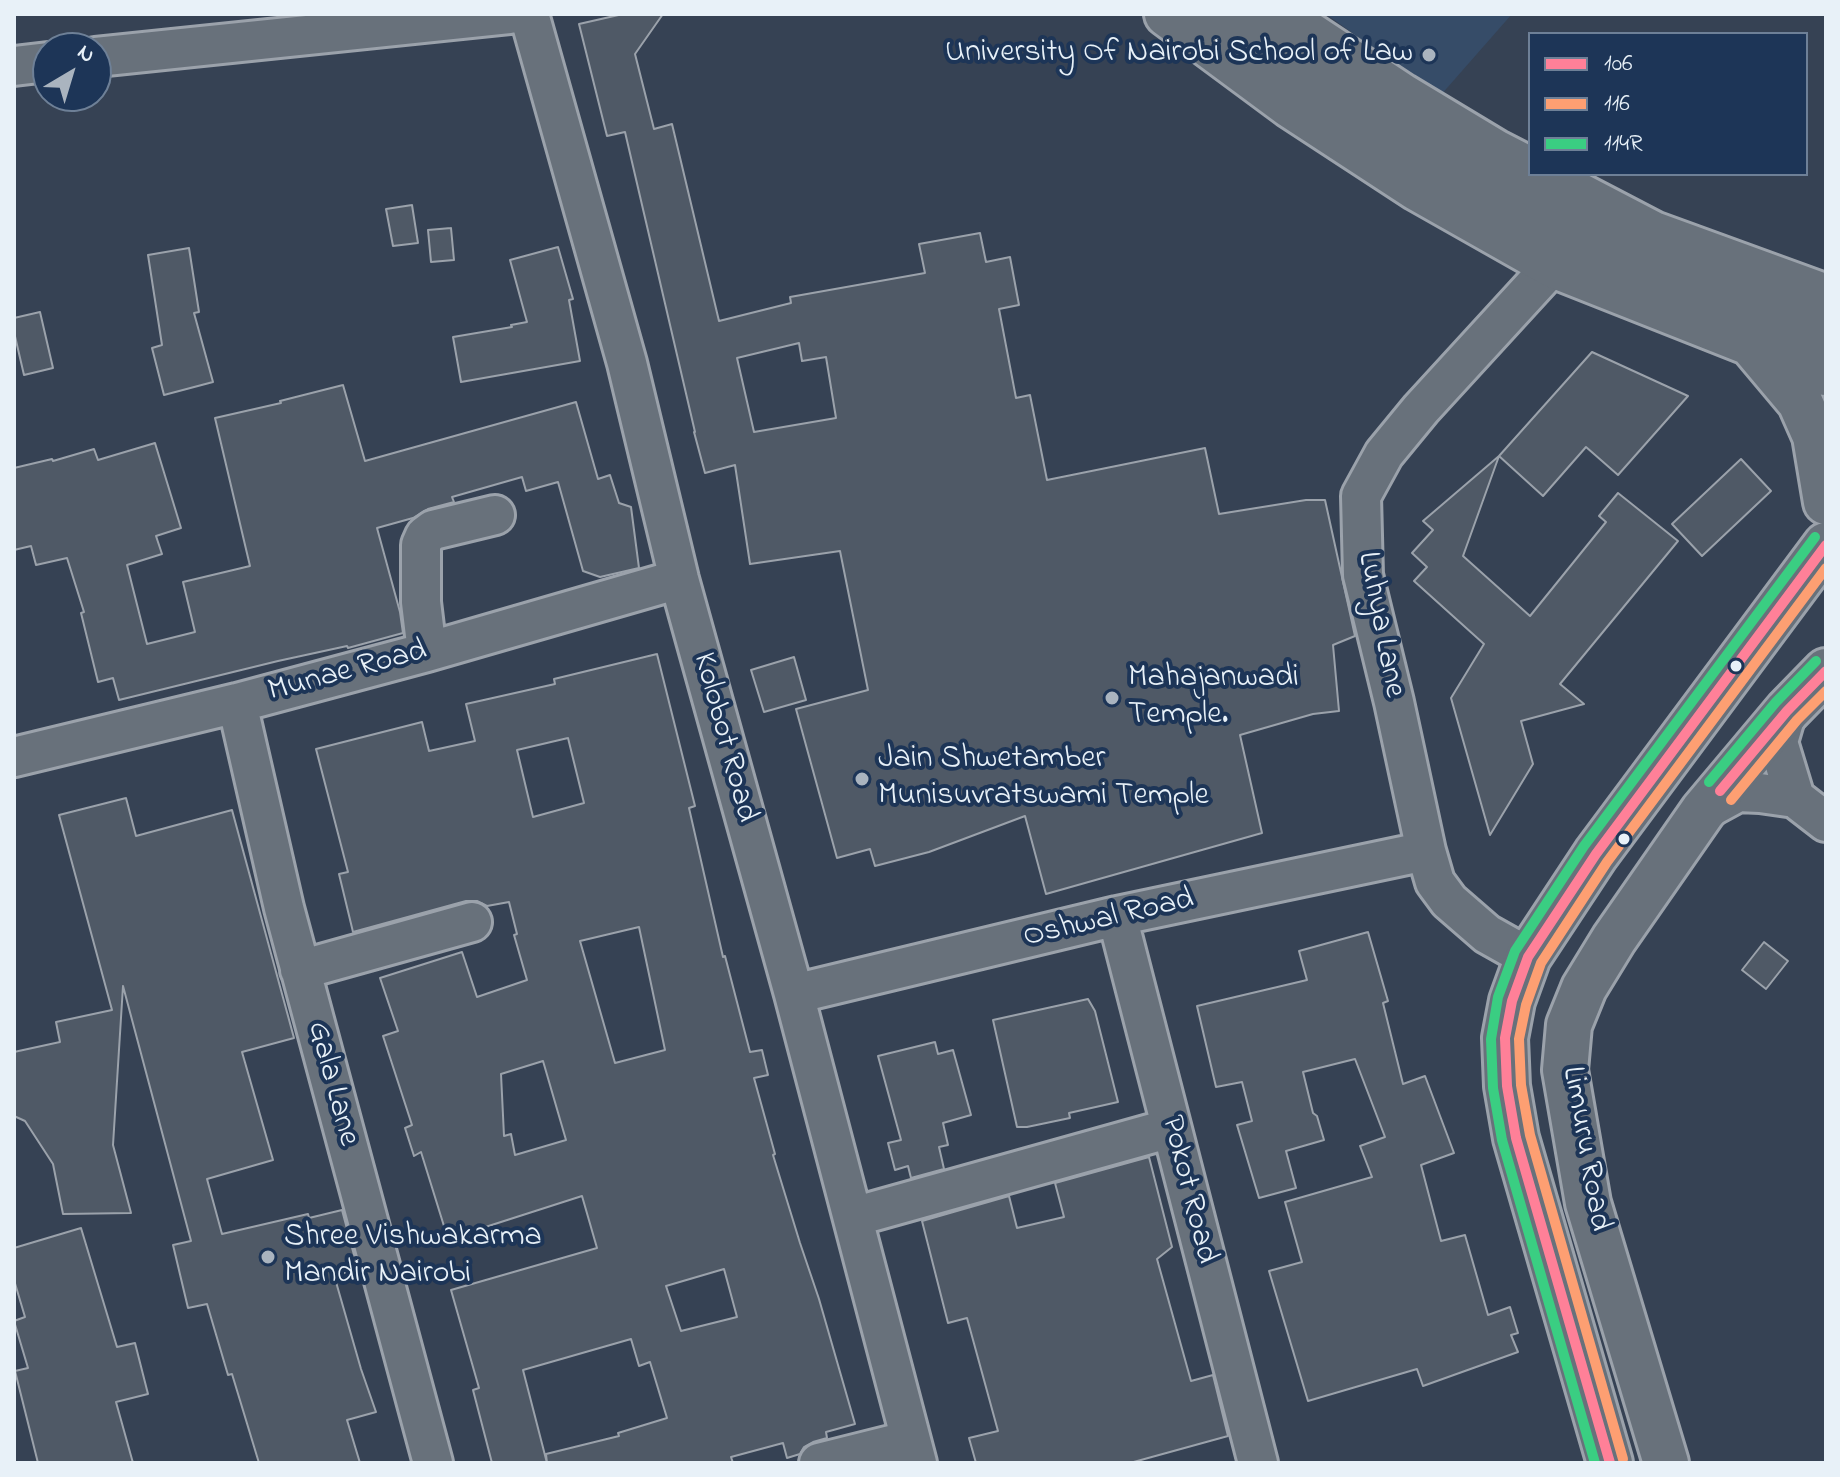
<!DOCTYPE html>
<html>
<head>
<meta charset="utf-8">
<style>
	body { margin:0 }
	#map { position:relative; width:1840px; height:1477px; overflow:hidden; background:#364254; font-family:"Indie Flower",sans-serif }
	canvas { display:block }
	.frame { position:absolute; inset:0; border:16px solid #e8f1f8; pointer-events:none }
	.legend { position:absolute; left:1528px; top:32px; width:280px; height:144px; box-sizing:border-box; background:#1d3557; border:2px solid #6e8097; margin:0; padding:10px 14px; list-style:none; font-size:24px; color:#e8f1f8 }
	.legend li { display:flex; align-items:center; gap:16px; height:40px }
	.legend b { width:40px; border:2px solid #6e8097 }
	.north { position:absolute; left:32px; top:32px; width:80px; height:80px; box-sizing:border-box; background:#1d3557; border:2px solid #6e8097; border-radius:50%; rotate:38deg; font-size:22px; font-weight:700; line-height:32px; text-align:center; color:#e8f1f8 }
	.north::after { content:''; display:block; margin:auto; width:28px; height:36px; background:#aab4bf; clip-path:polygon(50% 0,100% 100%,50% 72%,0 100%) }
</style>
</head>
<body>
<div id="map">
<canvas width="1840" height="1477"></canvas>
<div class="frame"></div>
<ul class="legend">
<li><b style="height:10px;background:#ff8098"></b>106</li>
<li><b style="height:10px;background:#fd9f72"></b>116</li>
<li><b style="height:10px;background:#3ace82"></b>114R</li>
</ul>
<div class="north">N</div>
</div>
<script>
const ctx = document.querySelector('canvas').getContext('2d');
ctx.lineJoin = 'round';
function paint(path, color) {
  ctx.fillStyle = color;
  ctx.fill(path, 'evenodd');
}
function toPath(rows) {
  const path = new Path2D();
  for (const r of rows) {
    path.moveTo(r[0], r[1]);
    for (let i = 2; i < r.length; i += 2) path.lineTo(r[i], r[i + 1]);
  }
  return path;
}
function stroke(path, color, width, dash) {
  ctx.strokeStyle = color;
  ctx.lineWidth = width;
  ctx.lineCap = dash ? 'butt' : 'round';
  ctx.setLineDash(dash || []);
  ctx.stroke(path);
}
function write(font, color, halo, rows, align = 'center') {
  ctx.font = font + ' "Indie Flower",sans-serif';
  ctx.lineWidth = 8;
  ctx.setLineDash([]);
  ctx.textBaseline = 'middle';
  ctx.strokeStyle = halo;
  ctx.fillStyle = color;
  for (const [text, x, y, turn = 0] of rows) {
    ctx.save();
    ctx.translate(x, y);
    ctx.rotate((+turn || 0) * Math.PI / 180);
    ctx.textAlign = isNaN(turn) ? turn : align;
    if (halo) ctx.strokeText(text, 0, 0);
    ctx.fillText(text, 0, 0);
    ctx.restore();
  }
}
const built = toPath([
	[1326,14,1512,14,1440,96]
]);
const building = toPath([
	[623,14,663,14,635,54,654,129,672,124,719,321,791,303,790,297,925,273,919,244,980,233,986,262,1010,257,1019,305,999,309,1016,398,1030,395,1047,480,1205,448,1219,514,1306,500,1325,500,1355,636,1333,645,1339,711,1313,714,1240,735,1262,833,1046,894,1025,816,929,852,875,866,870,849,837,858,796,709,868,690,840,551,750,564,735,465,705,473,694,432,695,432,625,132,607,136,579,24,623,14],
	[799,343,802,361,826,357,836,418,754,432,737,358,799,343],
	[412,205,418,243,393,246,386,209,412,205],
	[451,228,454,260,431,262,428,230,451,228],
	[558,247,573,299,569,300,580,361,461,382,453,337,512,327,511,325,527,322,510,260,558,247],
	[189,248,199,312,194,313,213,382,164,395,152,348,162,345,148,255,189,248],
	[40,312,53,368,24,375,14,332,14,318,40,312],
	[1592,352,1688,396,1618,475,1586,447,1543,496,1499,456,1592,352],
	[343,385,365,461,576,402,598,479,610,475,619,503,631,507,639,568,600,577,583,571,558,482,526,491,522,477,452,497,454,502,428,509,413,518,377,528,400,612,403,633,348,648,347,646,278,661,119,700,113,678,98,682,81,613,84,612,67,558,36,565,31,546,14,550,14,468,52,459,53,461,94,449,98,460,155,443,181,528,156,536,162,554,127,565,147,644,195,632,183,582,250,566,215,418,281,403,280,401,343,385],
	[1499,456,1463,556,1530,616,1606,522,1599,516,1618,493,1678,541,1560,684,1584,704,1521,721,1533,764,1490,835,1451,698,1484,644,1414,581,1427,567,1412,553,1433,530,1423,521,1499,456],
	[1741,459,1771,491,1702,556,1672,524,1741,459],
	[657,654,695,806,689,808,723,957,725,956,750,1052,762,1050,768,1075,754,1078,775,1154,773,1155,800,1243,819,1299,855,1424,826,1432,827,1438,813,1442,804,1447,800,1454,787,1458,783,1443,731,1457,733,1463,547,1463,546,1454,619,1436,618,1433,667,1418,650,1362,639,1366,631,1339,523,1370,547,1463,492,1463,473,1390,479,1388,451,1290,597,1248,582,1196,448,1239,421,1152,414,1156,405,1128,412,1125,383,1036,398,1031,380,978,462,952,477,997,527,980,514,935,517,934,509,902,487,906,477,901,466,901,353,932,339,874,348,872,316,749,422,722,429,751,475,741,466,704,555,684,554,679,657,654],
	[568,738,584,803,533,817,517,750,568,738],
	[639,927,665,1050,615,1063,580,941,639,927],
	[543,1061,566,1140,515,1155,511,1134,504,1136,501,1074,543,1061],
	[724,1269,737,1317,681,1331,666,1286,724,1269],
	[794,657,806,700,764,712,751,670,794,657],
	[126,798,136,836,232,810,294,1038,242,1052,273,1160,207,1179,222,1234,308,1214,309,1218,342,1210,358,1270,334,1275,361,1369,376,1412,347,1420,360,1463,259,1463,232,1374,228,1375,207,1304,188,1308,173,1245,191,1241,123,986,113,1145,131,1213,63,1214,53,1164,25,1121,14,1116,14,1052,60,1042,56,1022,112,1010,59,815,126,798],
	[1368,932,1388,1001,1383,1003,1403,1084,1425,1076,1454,1153,1421,1165,1441,1241,1465,1235,1488,1315,1510,1307,1518,1333,1511,1335,1518,1352,1423,1386,1417,1369,1308,1401,1269,1271,1302,1262,1285,1202,1372,1177,1360,1146,1385,1137,1355,1059,1303,1072,1313,1113,1317,1116,1324,1140,1286,1151,1296,1188,1259,1198,1237,1125,1252,1121,1242,1082,1216,1087,1197,1006,1307,980,1299,951,1368,932],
	[1764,942,1788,961,1766,989,1742,970,1764,942],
	[1088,999,1095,1011,1118,1102,1069,1113,1070,1118,1027,1127,1017,1127,993,1020,1088,999],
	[935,1042,938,1054,953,1050,971,1115,943,1123,948,1145,939,1147,944,1169,911,1178,908,1166,895,1170,888,1143,901,1140,878,1056,935,1042],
	[1149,1157,1172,1247,1157,1259,1191,1381,1213,1375,1228,1436,1130,1463,976,1463,969,1438,998,1431,967,1318,948,1323,922,1221,1009,1196,1017,1228,1064,1217,1055,1183,1149,1157],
	[81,1228,117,1347,135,1343,148,1394,116,1402,133,1463,38,1463,15,1371,28,1368,14,1321,25,1317,14,1280,14,1248,81,1228]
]);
const minor = toPath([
	[529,14,627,363,679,579,794,994,917,1463],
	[96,57,509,14],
	[14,66,48,62],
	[427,652,421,602,421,545,425,536,433,530,495,515],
	[237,703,284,908,433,1463],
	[1787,711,1778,742,1795,798],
	[14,757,237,703,427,652,679,579],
	[1703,811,1738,792,1760,793,1795,798,1826,822],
	[1117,916,1258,1463],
	[1528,957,1487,934,1449,901,1435,882,1426,851,1394,702,1363,575,1361,496,1384,454,1421,409,1553,265],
	[300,970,472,922],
	[794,994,1117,916,1426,851],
	[853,1217,1171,1128],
	[819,1463,911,1440]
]);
const major = toPath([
	[1167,14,1290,105,1417,188,1553,265,1826,373],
	[1229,14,1379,124,1476,181,1576,234,1767,311,1826,329],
	[1284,18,1402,96,1495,152,1530,170],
	[1538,174,1653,234,1826,297],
	[1753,346,1800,402,1815,436,1826,502],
	[1610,1463,1516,1138,1507,1086,1505,1038,1512,1001,1528,957,1596,854,1826,545],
	[1666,1463,1588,1203,1565,1070,1569,1025,1584,988,1614,939,1703,811,1787,711,1826,671]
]);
const bus1 = toPath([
	[1720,791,1787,711,1826,671],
	[1610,1463,1516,1138,1507,1086,1505,1038,1512,1001,1528,957,1596,854,1826,545]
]);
const bus2 = toPath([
	[1731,800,1797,720,1826,691],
	[1623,1459,1530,1135,1521,1085,1519,1039,1526,1005,1541,963,1607,862,1826,568]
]);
const bus3 = toPath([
	[1709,782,1776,702,1816,661],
	[1595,1463,1502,1140,1493,1088,1491,1039,1498,997,1515,951,1584,846,1815,537]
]);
const markers = [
	[1429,55,8,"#aab4bf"],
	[1736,666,7,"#e8f1f8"],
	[1112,698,8,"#aab4bf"],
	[862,779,8,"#aab4bf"],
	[1624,839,7,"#e8f1f8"],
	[268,1257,8,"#aab4bf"]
];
const poiNames = [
	["University Of Nairobi School of Law",1413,55,"right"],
	["Mahajanwadi",1128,680],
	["Temple.",1128,717],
	["Jain Shwetamber",878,761],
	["Munisuvratswami Temple",878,798],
	["Shree Vishwakarma",284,1239],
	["Mandir Nairobi",284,1276]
];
const streetNames = [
	["Luhya Lane",1379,625,79],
	["Munae Road",348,673,-15],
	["Kolobot Road",723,738,75],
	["Oshwal Road",1109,920,-13],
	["Gala Lane",331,1084,75],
	["Limuru Road",1584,1149,80],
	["Pokot Road",1187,1190,76]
];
paint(built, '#364c68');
paint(building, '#4f5966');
stroke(building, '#9ba2ab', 2);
stroke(minor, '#9ba2ab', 44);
stroke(major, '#9ba2ab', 50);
stroke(minor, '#68717b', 38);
stroke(major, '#68717b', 44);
stroke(bus1, '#ff8098', 10);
stroke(bus2, '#fd9f72', 10);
stroke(bus3, '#3ace82', 10);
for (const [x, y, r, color] of markers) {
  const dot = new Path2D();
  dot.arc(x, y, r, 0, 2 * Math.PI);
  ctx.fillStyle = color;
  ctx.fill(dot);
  stroke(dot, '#1d3557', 3);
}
write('32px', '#e8f1f8', '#1d3557', poiNames, 'left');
write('32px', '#e8f1f8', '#1d3557', streetNames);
</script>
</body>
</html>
